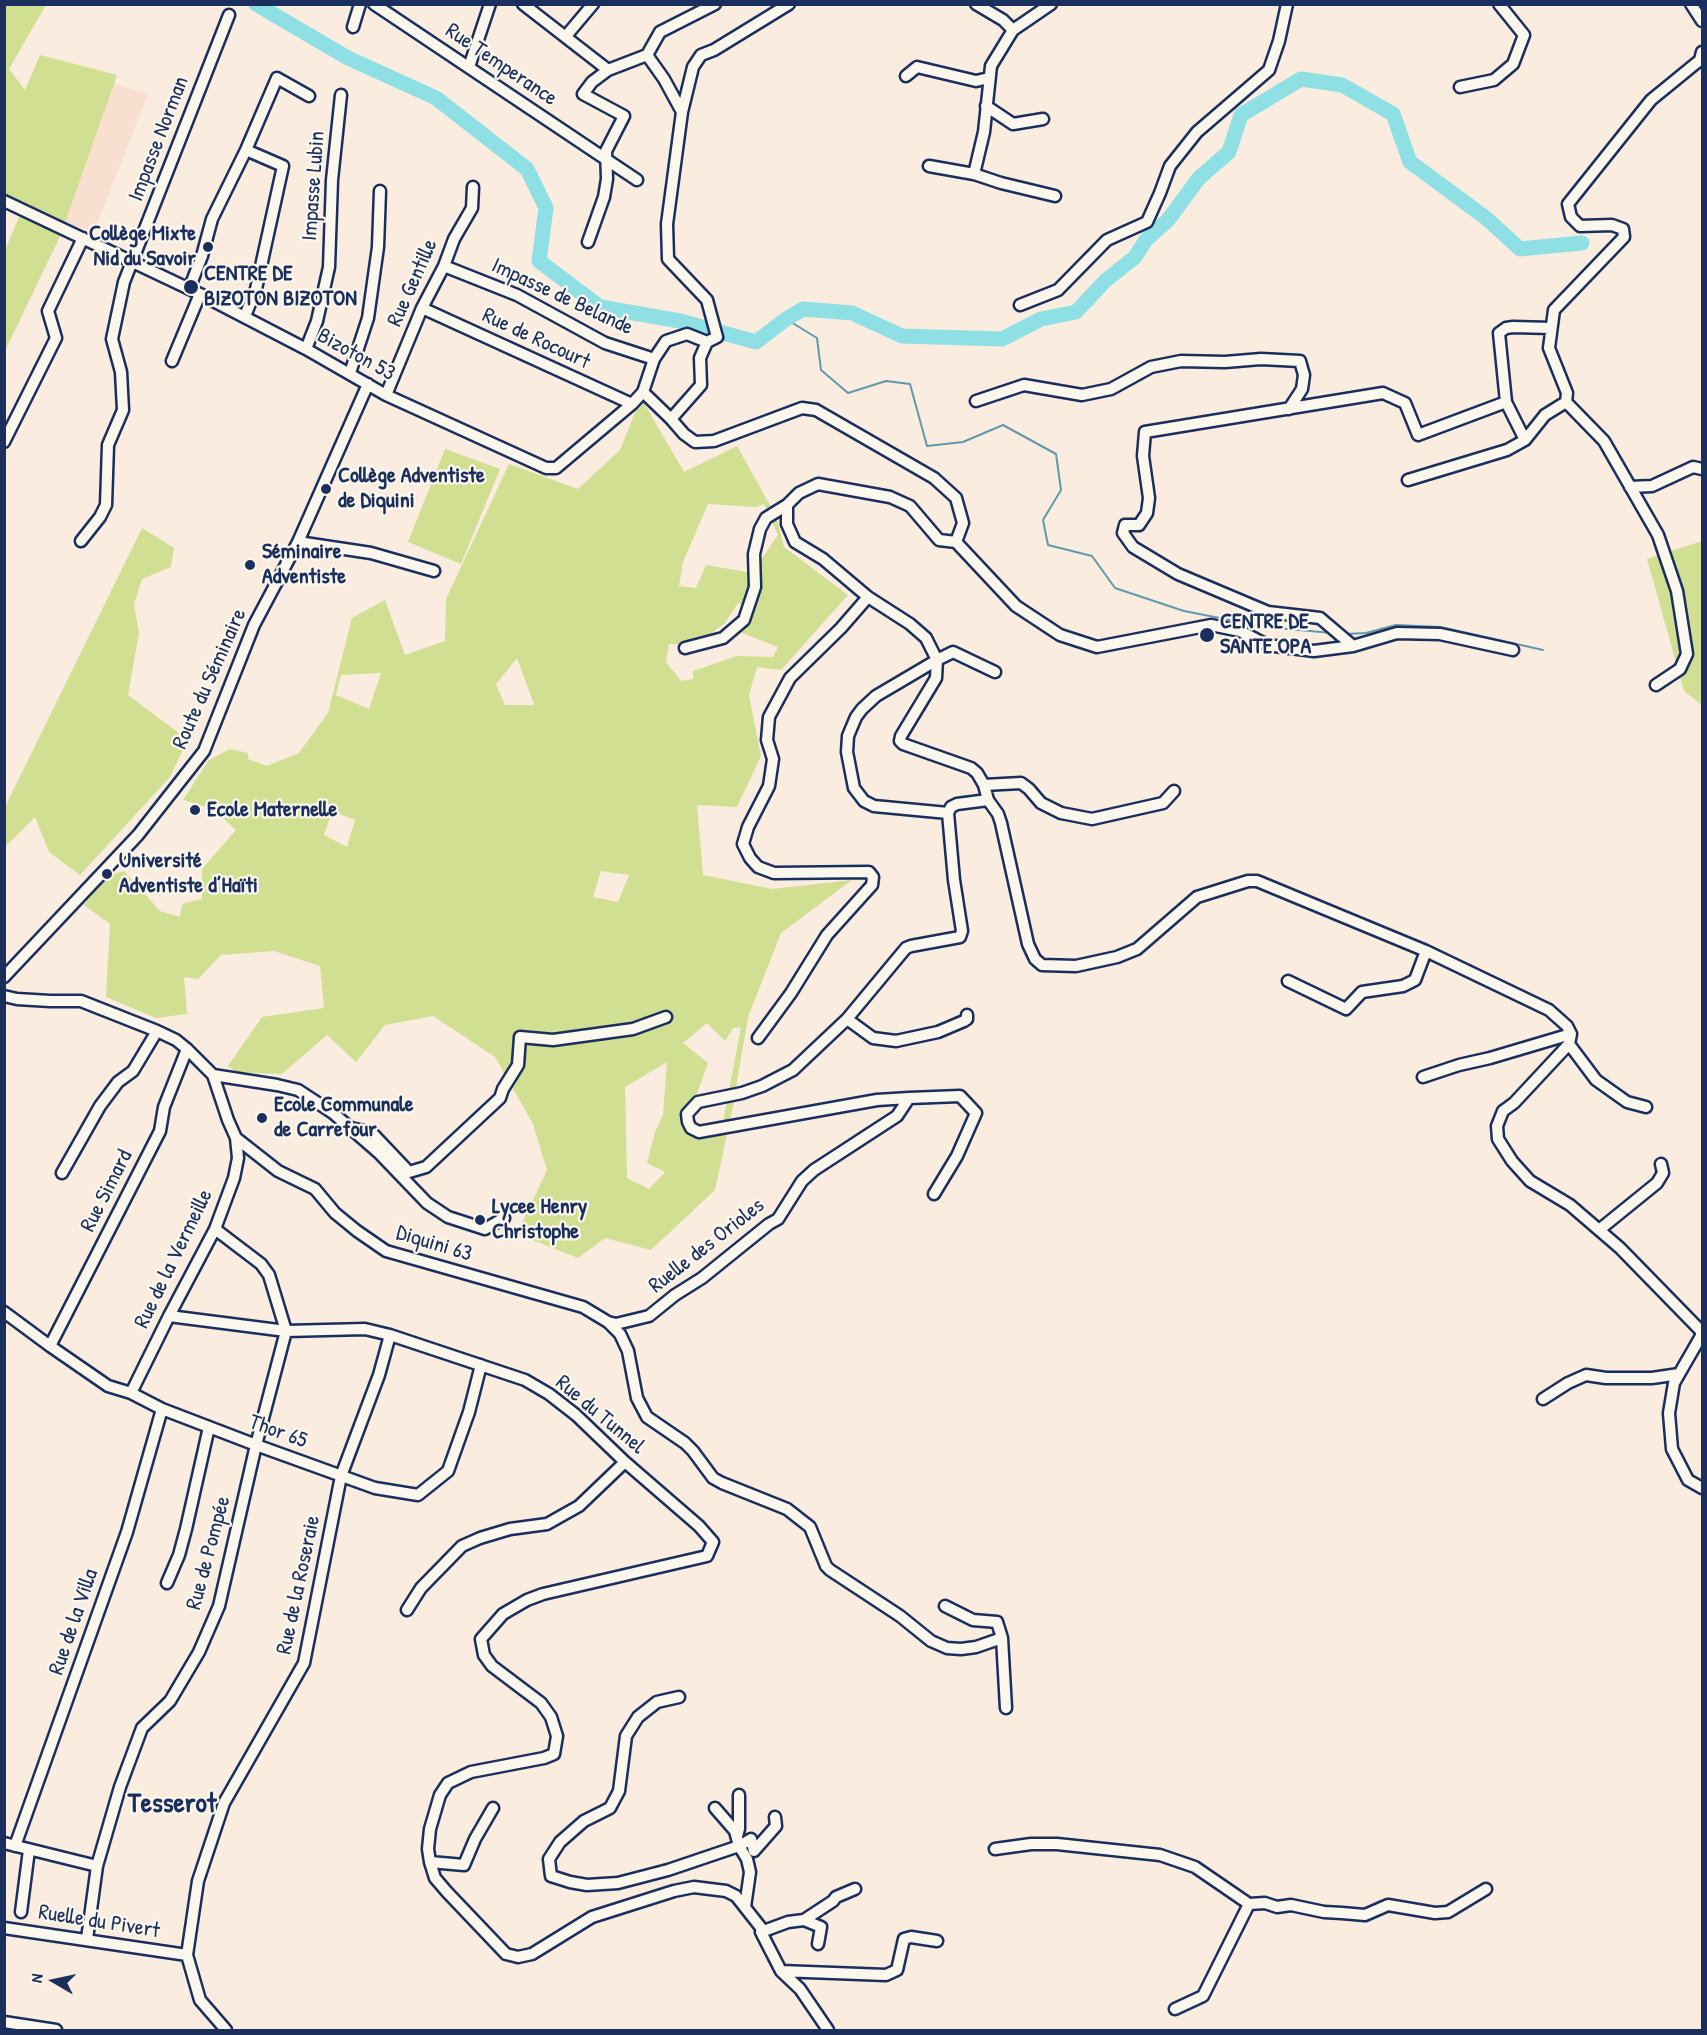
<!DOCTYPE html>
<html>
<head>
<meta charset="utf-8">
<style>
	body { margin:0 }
	#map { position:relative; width:1707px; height:2035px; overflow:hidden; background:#faecdf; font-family:"Patrick Hand",sans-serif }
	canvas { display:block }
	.frame { position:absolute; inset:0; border:6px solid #1b2f5e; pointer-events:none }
	.north { position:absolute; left:24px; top:1951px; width:60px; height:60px; -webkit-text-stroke:4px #fbf7ec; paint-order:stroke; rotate:279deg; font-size:16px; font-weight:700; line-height:24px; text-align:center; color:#1b2f5e }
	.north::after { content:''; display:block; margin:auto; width:21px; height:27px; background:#1b2f5e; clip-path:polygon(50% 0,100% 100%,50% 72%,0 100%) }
</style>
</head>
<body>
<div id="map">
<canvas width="1707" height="2035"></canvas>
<div class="frame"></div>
<div class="north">N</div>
</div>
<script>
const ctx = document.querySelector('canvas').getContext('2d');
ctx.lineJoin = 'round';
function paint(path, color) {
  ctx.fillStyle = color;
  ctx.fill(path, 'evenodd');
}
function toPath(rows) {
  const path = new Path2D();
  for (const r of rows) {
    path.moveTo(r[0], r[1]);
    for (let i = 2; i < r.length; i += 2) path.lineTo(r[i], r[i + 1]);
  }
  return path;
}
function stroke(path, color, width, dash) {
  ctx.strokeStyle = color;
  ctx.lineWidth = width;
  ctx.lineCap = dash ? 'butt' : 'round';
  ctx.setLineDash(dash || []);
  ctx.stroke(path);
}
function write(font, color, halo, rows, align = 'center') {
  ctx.font = font + ' "Patrick Hand",sans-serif';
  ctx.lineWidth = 4.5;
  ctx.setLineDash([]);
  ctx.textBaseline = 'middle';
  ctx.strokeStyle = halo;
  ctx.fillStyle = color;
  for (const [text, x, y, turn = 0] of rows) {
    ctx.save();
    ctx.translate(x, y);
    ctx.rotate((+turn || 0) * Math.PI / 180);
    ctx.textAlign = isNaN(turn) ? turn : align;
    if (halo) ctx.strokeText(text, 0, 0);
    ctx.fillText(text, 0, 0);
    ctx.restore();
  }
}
const built = toPath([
	[85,75,148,94,94,232,34,213]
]);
const green = toPath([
	[5,5,46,5,9,69,25,90,40,55,117,75,61,234,5,351,5,250,22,210,5,202],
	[641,398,684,472,737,446,776,516,784,547,848,595,781,670,757,667,749,695,761,756,737,807,697,805,703,875,772,889,852,880,781,933,748,1017,733,1106,715,1190,651,1250,605,1238,578,1258,517,1234,547,1170,533,1124,495,1057,433,1016,385,1025,356,1062,327,1035,282,1074,236,1072,228,1066,262,1017,324,1008,320,966,274,951,221,955,198,979,184,977,187,1014,156,1018,106,997,110,924,84,905,106,877,124,871,160,911,180,917,182,904,202,899,202,869,236,830,213,809,183,800,209,760,230,749,248,753,248,759,267,766,299,753,328,713,352,618,385,600,405,655,445,641,446,599,509,464,578,489,620,450],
	[708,504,756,507,764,504,778,535,752,573,706,565,696,588,679,586,683,562],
	[738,603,748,606,742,633,778,647,773,657,737,656,693,671,693,679,681,681,666,662,669,644,689,644,708,636,725,623],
	[517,658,534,704,533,705,505,705,496,684],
	[381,673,369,709,336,695,341,675],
	[332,811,355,820,347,847,324,835],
	[601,871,629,875,618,902,593,897],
	[707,1023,725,1041,733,1028,741,1027,723,1122,703,1130,689,1116,708,1063,683,1043],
	[667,1062,663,1115,655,1132,647,1163,665,1172,649,1189,627,1178,625,1087],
	[445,449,500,469,461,564,408,542],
	[142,528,174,548,171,567,142,579,134,604,139,633,128,695,188,740,169,778,80,875,49,852,35,817,5,847,5,807],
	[1702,541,1702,705,1684,691,1647,559]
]);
const stream = toPath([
	[786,319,817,338,821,370,848,393,886,381,910,384,927,446,963,442,1003,425,1056,454,1061,490,1043,520,1048,545,1092,556,1115,588,1184,611,1266,627,1332,633],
	[1346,634,1366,633,1396,625,1441,627,1543,650]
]);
const river = toPath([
	[256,4,348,58,436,98,527,169,546,208,539,261,600,307,680,321,756,342,786,319,803,309,852,313,902,336,1002,339,1041,319,1076,312,1105,281,1135,257,1146,240,1168,220,1199,178,1229,152,1241,115,1301,79,1342,85,1393,114,1410,162,1486,218,1520,249,1582,243]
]);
const minor = toPath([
	[374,4,637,180],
	[523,4,608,70,647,55],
	[976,4,1003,20,1013,30],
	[1691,4,1702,21],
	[353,27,360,4],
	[566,36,593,4],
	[647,55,664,79,682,112,667,224,668,259,707,300,717,337,707,342],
	[647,55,660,32,715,4],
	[469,67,490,4],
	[906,76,917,67,976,81,989,78],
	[1460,87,1494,80,1513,64,1524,35,1499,4],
	[986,106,1013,124,1043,119],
	[682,112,693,67,701,55,714,50,789,4],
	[929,166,974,174,984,132,991,66,1013,30,1051,4],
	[974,174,1001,183,1055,196],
	[4,201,200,294,306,349,386,395,546,468,556,468,632,404,643,392,654,359],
	[588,242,604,197,607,179,606,151,624,116,583,94,592,82,608,70],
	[444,266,517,295,605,343,654,359,666,341,687,334,707,342,700,358,701,385,671,419],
	[189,289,202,256,212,219,246,150,277,78,309,96],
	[1020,305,1058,290,1107,240,1147,222,1160,193,1170,166,1197,132,1269,70,1279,41,1287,4],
	[422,308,632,404],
	[245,316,256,289,283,166,246,150],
	[306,349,317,321,329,267,332,180,341,95],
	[172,361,200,294],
	[350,373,368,318,378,247,380,191],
	[643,392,671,419,684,434,695,442,714,441,802,408,816,410,934,478,956,498,963,523,956,542,939,540,910,506,890,497,818,484,799,493,787,505,787,524,795,542,823,559,868,597,910,624,926,638,937,660,876,696,862,709,856,717,848,736,847,752,854,788,864,801,874,806,948,813,951,807,957,804,988,800,998,814,1001,823,1028,944,1035,959,1042,965,1076,966,1117,957,1137,949,1197,897,1248,881,1257,881,1426,951,1549,1010,1567,1026,1571,1034,1569,1044,1514,1103,1503,1111,1497,1126,1498,1139,1512,1161,1530,1181,1570,1205,1620,1248,1701,1331,1701,1336,1674,1383,1669,1413,1672,1449,1688,1480,1702,1488],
	[386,395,422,308,444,266,454,239,472,208,473,187],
	[976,401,1024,385,1082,395,1111,389,1151,367,1181,361,1225,362,1261,359,1300,361,1304,375,1302,389,1289,409],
	[1506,402,1499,333,1506,328,1513,327,1551,328],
	[1566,402,1604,441,1658,535,1677,591,1687,654,1680,669,1656,685],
	[4,442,56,338,48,311,83,238],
	[1408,480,1507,450,1525,440],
	[1630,487,1652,486,1693,467,1702,469],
	[81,541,100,517,106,505,108,445,123,410,121,372,112,339,124,282,229,15],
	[298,542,371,553,434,571],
	[956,542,1016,606,1060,635,1097,647,1211,625,1240,631,1267,645,1314,651,1353,646,1397,633,1440,634,1513,650],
	[1353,646,1320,618,1268,612,1178,574,1133,547,1123,533,1125,525,1139,525,1147,513,1149,498,1143,456,1145,432,1383,393,1405,403,1418,435,1506,402,1525,440,1545,415,1566,402,1567,393,1549,348,1554,310,1624,237,1623,229,1612,225,1580,226,1571,217,1568,204,1651,100,1700,60,1702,52],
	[685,648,723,638,744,620,755,587,754,554,760,529,766,518,787,505],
	[984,785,1021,783,1029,789,1041,803,1061,813,1092,819,1163,803,1174,791],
	[988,800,984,785,977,773,971,768,903,744,900,741,901,736,936,678,937,660,953,652,995,672],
	[4,977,138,835,204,751,254,625,298,542,368,384],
	[1288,981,1346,1009,1362,992,1403,986,1415,980,1426,951],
	[4,996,17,999,50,1001,81,1001,157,1031,176,1040,187,1049,213,1075,228,1120,236,1138,278,1171,315,1189,335,1213,357,1231,386,1251,583,1307,608,1322,620,1334,628,1351,637,1398,647,1417,685,1443,693,1451,713,1478,722,1483,787,1509,810,1527,826,1566,830,1570,900,1616,931,1641,947,1648,961,1649,976,1647,1002,1638],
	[847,1019,873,1038,896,1041,938,1032,964,1021,967,1019,967,1015],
	[758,1038,791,993,827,935,872,885,873,877,869,872,774,873,758,867,750,858,743,844,748,827,769,786,773,759,767,740,769,717,790,678,841,628,868,597],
	[1569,1044,1596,1080,1627,1102,1646,1107],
	[213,1075,277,1085,298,1090,333,1113,379,1153,427,1203,448,1217,485,1229,504,1218],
	[1423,1077,1459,1065,1490,1058,1571,1034],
	[909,1098,877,1100,699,1132,691,1128,688,1122,687,1114,698,1102,742,1093,762,1086,793,1070,847,1019,906,948,911,946,960,937,962,931,954,880,948,813],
	[351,1128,372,1133,409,1172,426,1167,500,1098,503,1089,518,1065,520,1037,553,1040,633,1029,666,1017],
	[62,1173,100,1106,118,1082,133,1071,157,1031],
	[1599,1230,1657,1183,1663,1173,1661,1164],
	[4,1312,50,1346,108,1386,131,1393,162,1409,256,1445,375,1488,418,1495,448,1471,469,1412,481,1365],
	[169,1316,286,1331,365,1329,390,1335,525,1380,549,1394,576,1415,625,1462,699,1526,713,1542,707,1556,543,1594,527,1600,503,1614,481,1639,484,1655,492,1666,541,1703,551,1717,557,1736,554,1754,544,1758,471,1772,448,1783,440,1795,430,1829,428,1849,430,1862,435,1878,447,1892,506,1954,518,1957,532,1954,592,1917,674,1891,694,1887,726,1891,736,1896,762,1929,761,1932,781,1971,800,1989,828,2030],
	[608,1322,616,1324,649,1316,675,1295,702,1278,769,1224,778,1219,802,1181,814,1170,897,1116,909,1098,960,1096,976,1113,957,1156,934,1194],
	[50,1346,160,1131,164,1107,187,1049],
	[131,1393,169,1316,215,1229,234,1178,238,1158,236,1138],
	[1543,1399,1568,1383,1586,1375,1606,1378,1652,1378,1679,1374],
	[167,1583,179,1555,186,1529,209,1427],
	[945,1606,973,1620,997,1622,1002,1638,1006,1708],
	[407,1610,421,1588,462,1546,480,1538,510,1529,547,1524,579,1506,625,1462],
	[679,1697,657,1702,638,1717,626,1736,619,1791,610,1808,584,1821,560,1842,549,1859,551,1876,570,1882,587,1885,618,1883,668,1870,739,1846,747,1859,750,1872,745,1907],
	[715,1808,735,1831,739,1846,751,1839,754,1851,776,1826,775,1817],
	[737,1836,739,1829,739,1795],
	[4,1843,97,1866],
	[15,1846,127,1532,162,1409],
	[995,1849,1031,1844,1057,1844,1160,1855,1195,1867,1249,1904,1265,1903,1277,1907,1291,1905,1324,1912,1342,1913,1365,1915,1388,1905,1435,1913,1448,1912,1486,1889],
	[430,1862,464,1865,475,1839,493,1808],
	[21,1912,29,1850],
	[804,1920,821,1927,818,1944],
	[4,1928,187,1955],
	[761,1932,788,1922,804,1920,833,1901,836,1897,855,1889],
	[87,1939,97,1866,120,1787,142,1728,170,1701,199,1652,219,1606,256,1445,286,1331,269,1275,261,1264,215,1229],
	[781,1971,886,1975,897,1970,904,1939,911,1937,937,1941],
	[1175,2009,1203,1996,1249,1904],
	[4,2022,56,2030],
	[226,2030,200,2000,187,1955,198,1881,224,1803,304,1663,341,1476,379,1375,390,1335]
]);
const markers = [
	[208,247,6,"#1b2f5e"],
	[191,287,8,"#1b2f5e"],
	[326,489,6,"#1b2f5e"],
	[250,565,6,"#1b2f5e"],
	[1207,635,8,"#1b2f5e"],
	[195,810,6,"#1b2f5e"],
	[107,874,6,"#1b2f5e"],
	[262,1118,6,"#1b2f5e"],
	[480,1220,6,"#1b2f5e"]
];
const streetNames = [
	["Rue Temperance",501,65,34],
	["Impasse Norman",159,139,-69],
	["Impasse Lubin",314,186,-86],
	["Rue Gentille",413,283,-66],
	["Impasse de Belande",562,297,25],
	["Rue de Rocourt",536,339,25],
	["Bizoton 53",356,355,29],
	["Route du Séminaire",210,679,-66],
	["Rue Simard",107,1191,-63],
	["Diquini 63",434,1244,17],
	["Ruelle des Orioles",707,1246,-38],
	["Rue de la Vermeille",174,1259,-64],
	["Rue du Tunnel",600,1415,40],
	["Thor 65",278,1432,20],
	["Rue de Pompée",209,1553,-75],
	["Rue de la Roseraie",299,1585,-78],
	["Rue de la Villa",74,1622,-71],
	["Ruelle du Pivert",99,1922,9]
];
const poiNames = [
	["Collège Mixte",196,234,"right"],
	["Nid du Savoir",196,259,"right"],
	["CENTRE DE",204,274],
	["BIZOTON BIZOTON",204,299],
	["Collège Adventiste",338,476],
	["de Diquini",338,501],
	["Séminaire",262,552],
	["Adventiste",262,577],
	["CENTRE DE",1220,622],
	["SANTE OPA",1220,647],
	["Ecole Maternelle",207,810],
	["Université",119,861],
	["Adventiste d’Haïti",119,886],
	["Ecole Communale",274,1105],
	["de Carrefour",274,1130],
	["Lycee Henry",492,1207],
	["Christophe",492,1232]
];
const districtNames = [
	["Tesserot",172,1805]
];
paint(built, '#f9dfcf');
paint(green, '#d1df92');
stroke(stream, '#6099ae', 2);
stroke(river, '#8ee0e4', 15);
stroke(minor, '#1b2f5e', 15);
stroke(minor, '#fbf7ec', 10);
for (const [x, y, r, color] of markers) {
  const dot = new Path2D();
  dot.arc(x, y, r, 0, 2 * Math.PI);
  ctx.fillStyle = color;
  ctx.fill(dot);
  stroke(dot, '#fbf7ec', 2);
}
write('22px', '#1b2f5e', '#fbf7ec', streetNames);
write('bold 22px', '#1b2f5e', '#fbf7ec', poiNames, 'left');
write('bold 28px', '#1b2f5e', '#fbf7ec', districtNames);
</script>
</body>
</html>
